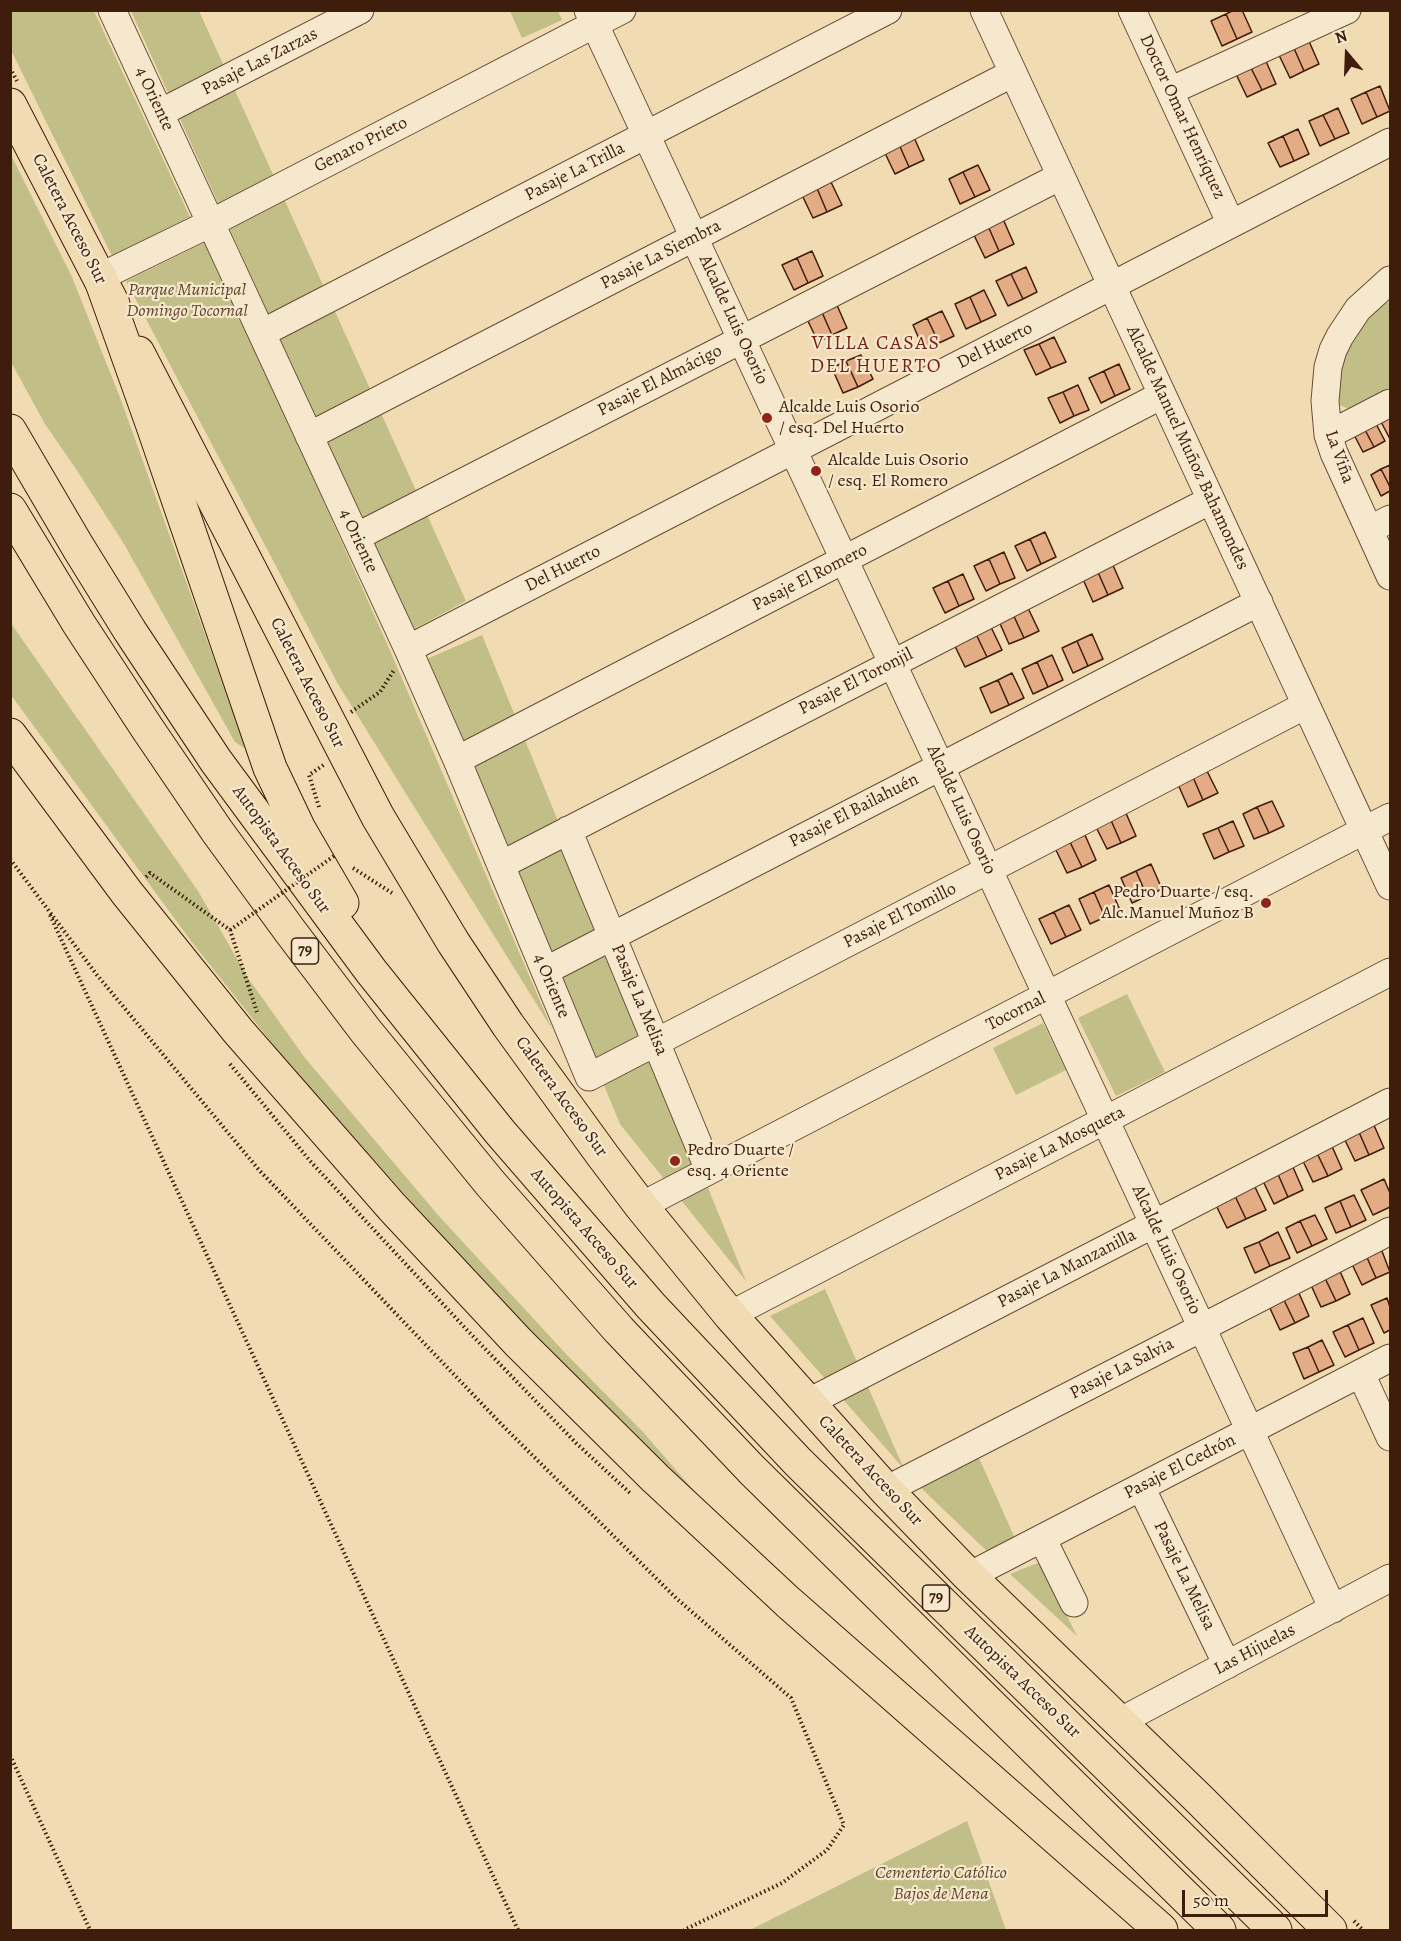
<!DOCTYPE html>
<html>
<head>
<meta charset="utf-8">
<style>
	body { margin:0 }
	#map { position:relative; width:1401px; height:1941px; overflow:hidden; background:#f0dbb2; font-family:Alegreya,serif }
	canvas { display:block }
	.frame { position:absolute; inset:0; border:12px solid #3f1d0d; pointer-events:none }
	.north { position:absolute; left:1317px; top:24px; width:60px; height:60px; -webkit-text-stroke:4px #f5e8cd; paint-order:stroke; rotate:341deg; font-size:16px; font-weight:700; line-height:24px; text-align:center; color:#3f1d0d }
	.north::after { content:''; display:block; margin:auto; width:21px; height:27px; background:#3f1d0d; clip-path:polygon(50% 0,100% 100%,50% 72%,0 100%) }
	.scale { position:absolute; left:1182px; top:1890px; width:146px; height:27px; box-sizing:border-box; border:3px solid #3f1d0d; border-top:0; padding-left:8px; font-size:18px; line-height:21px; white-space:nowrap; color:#3f1d0d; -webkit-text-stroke:4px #f5e8cd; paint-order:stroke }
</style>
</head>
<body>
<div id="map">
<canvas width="1401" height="1941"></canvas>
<div class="frame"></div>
<div class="north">N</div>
<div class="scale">50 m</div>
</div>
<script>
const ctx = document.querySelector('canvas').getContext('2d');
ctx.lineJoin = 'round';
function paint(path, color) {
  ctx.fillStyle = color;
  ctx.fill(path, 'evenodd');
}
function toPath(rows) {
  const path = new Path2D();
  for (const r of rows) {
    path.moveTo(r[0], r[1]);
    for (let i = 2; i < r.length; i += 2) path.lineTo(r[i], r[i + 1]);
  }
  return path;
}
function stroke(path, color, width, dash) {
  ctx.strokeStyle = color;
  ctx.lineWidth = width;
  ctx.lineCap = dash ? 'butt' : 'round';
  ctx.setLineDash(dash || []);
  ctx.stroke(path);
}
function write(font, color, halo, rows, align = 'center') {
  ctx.font = font + ' Alegreya,serif';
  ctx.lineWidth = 4.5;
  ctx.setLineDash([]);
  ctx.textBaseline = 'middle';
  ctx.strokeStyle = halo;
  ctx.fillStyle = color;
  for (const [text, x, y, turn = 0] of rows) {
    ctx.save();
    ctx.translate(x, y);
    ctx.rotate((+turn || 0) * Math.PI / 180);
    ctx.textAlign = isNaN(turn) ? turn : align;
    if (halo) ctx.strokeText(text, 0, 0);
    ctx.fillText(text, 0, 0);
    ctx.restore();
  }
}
const green = toPath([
	[10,11,94,11,190,217,112,256,11,50],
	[131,11,199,11,466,601,412,630],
	[510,11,558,11,562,20,522,38],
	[11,155,72,277,121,400,246,749,235,742,124,544,76,469,45,424,11,362],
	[208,241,391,653,552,1029,338,684,126,281],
	[1390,301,1390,387,1351,410,1340,405,1338,384,1346,353,1365,323,1380,307],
	[10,622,198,891,248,978,305,1058,438,1215,566,1354,643,1432,736,1539,498,1299,286,1061,191,941,11,695],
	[482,635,746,1281,620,1124,427,659],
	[1127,994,1165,1072,1116,1096,1078,1018],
	[1043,1023,1066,1070,1016,1095,993,1048],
	[825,1289,904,1469,770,1316],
	[979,1458,1018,1545,993,1557,919,1486],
	[1040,1562,1077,1636,1010,1574],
	[967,1821,1006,1930,750,1930]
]);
const building = toPath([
	[1234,10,1242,10,1252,32,1237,39,1226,14,1234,10],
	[1226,14,1237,39,1222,46,1211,21,1226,14],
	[1308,39,1319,64,1304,71,1293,46,1308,39],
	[1293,46,1304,71,1290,78,1278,53,1293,46],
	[1265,59,1276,84,1262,90,1250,66,1265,59],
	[1250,66,1262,90,1247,97,1235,72,1250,66],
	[1380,86,1390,111,1377,117,1366,92,1380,86],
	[1366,92,1377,117,1362,124,1351,99,1366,92],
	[1338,108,1349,133,1335,139,1323,115,1338,108],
	[1323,115,1335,139,1320,146,1309,121,1323,115],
	[1298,129,1309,154,1294,161,1283,136,1298,129],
	[913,135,924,160,909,167,898,142,913,135],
	[1283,136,1294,161,1280,167,1268,143,1283,136],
	[898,142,909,167,895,174,883,149,898,142],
	[978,165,990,190,975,197,963,172,978,165],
	[963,172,975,197,960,204,949,179,963,172],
	[830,180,842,205,827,212,816,186,830,180],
	[816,186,827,212,813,218,801,193,816,186],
	[1003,219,1014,244,999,251,988,226,1003,219],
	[988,226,999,251,985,258,973,233,988,226],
	[812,251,823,276,808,283,797,258,812,251],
	[797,258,808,283,794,290,782,265,797,258],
	[1026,267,1037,292,1023,299,1011,274,1026,267],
	[1011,274,1023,299,1008,306,996,281,1011,274],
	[984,290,996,315,981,322,970,297,984,290],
	[970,297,981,322,966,329,955,304,970,297],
	[836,303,847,328,832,335,821,310,836,303],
	[821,310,832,335,818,342,806,317,821,310],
	[942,311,954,336,939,343,927,318,942,311],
	[927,318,939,343,924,350,913,325,927,318],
	[1054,337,1066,362,1051,368,1039,344,1054,337],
	[1039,344,1051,368,1036,375,1024,350,1039,344],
	[861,355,873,379,858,387,846,361,861,355],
	[846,361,858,387,843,393,832,368,846,361],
	[1119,364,1130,389,1115,396,1104,371,1119,364],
	[1104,371,1115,396,1101,403,1089,378,1104,371],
	[1078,385,1089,410,1074,416,1063,392,1078,385],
	[1063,392,1074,416,1060,423,1048,398,1063,392],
	[1390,412,1390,439,1379,418,1390,412],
	[1374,420,1385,441,1374,447,1363,426,1374,420],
	[1363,426,1374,447,1363,452,1352,431,1363,426],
	[1390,465,1390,487,1381,469,1390,465],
	[1381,469,1390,487,1390,491,1381,496,1371,475,1381,469],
	[1045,532,1056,557,1041,564,1030,539,1045,532],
	[1030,539,1041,564,1027,571,1015,546,1030,539],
	[1004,552,1015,578,1000,584,989,559,1004,552],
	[989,559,1000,584,986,591,974,566,989,559],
	[1112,563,1123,588,1108,595,1097,570,1112,563],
	[1097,570,1108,595,1093,602,1082,577,1097,570],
	[963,574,974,599,959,606,948,581,963,574],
	[948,581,959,606,945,613,933,588,948,581],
	[1027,606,1039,631,1024,638,1012,612,1027,606],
	[1012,612,1024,638,1009,644,998,619,1012,612],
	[990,625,1002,650,987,657,975,632,990,625],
	[975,632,987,657,965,667,953,642,975,632],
	[1092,634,1103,659,1088,666,1077,641,1092,634],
	[1077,641,1088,666,1073,673,1062,648,1077,641],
	[1052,655,1063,680,1048,687,1037,662,1052,655],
	[1037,662,1048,687,1033,694,1022,669,1037,662],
	[1012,673,1024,698,1009,705,998,680,1012,673],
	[998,680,1009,705,991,713,980,688,998,680],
	[1206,769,1218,793,1203,800,1192,775,1206,769],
	[1192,775,1203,800,1188,807,1177,782,1192,775],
	[1272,801,1284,826,1269,833,1257,807,1272,801],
	[1257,807,1269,833,1254,839,1243,814,1257,807],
	[1125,811,1136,836,1121,843,1110,818,1125,811],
	[1110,818,1121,843,1107,849,1095,825,1110,818],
	[1233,821,1244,846,1229,852,1218,828,1233,821],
	[1218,828,1229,852,1214,859,1203,834,1218,828],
	[1085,835,1096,860,1082,867,1070,842,1085,835],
	[1070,842,1082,867,1067,873,1055,848,1070,842],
	[1151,864,1162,889,1147,896,1136,871,1151,864],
	[1136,871,1147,896,1132,903,1121,878,1136,871],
	[1109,885,1120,910,1105,917,1094,892,1109,885],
	[1094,892,1105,917,1090,924,1079,899,1094,892],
	[1069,905,1081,930,1066,937,1054,912,1069,905],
	[1054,912,1066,937,1051,944,1039,919,1054,912],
	[1373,1123,1384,1148,1369,1155,1358,1130,1373,1123],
	[1358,1130,1369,1155,1355,1161,1343,1136,1358,1130],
	[1331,1144,1342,1169,1328,1176,1316,1151,1331,1144],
	[1316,1151,1328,1176,1313,1182,1301,1157,1316,1151],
	[1292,1165,1303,1190,1288,1197,1277,1172,1292,1165],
	[1277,1172,1288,1197,1274,1204,1262,1179,1277,1172],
	[1384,1179,1390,1193,1390,1207,1373,1215,1361,1190,1384,1179],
	[1254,1185,1266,1210,1246,1219,1234,1194,1254,1185],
	[1234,1194,1246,1219,1227,1228,1215,1203,1234,1194],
	[1354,1195,1366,1220,1351,1227,1340,1201,1354,1195],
	[1340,1201,1351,1227,1336,1233,1325,1208,1340,1201],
	[1315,1215,1327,1239,1312,1246,1300,1221,1315,1215],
	[1300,1221,1312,1246,1297,1253,1286,1228,1300,1221],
	[1278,1232,1290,1258,1270,1266,1259,1242,1278,1232],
	[1259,1242,1270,1266,1255,1273,1244,1248,1259,1242],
	[1380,1246,1390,1272,1376,1278,1365,1253,1380,1246],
	[1365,1253,1376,1278,1362,1285,1350,1260,1365,1253],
	[1339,1269,1350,1294,1336,1301,1324,1276,1339,1269],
	[1324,1276,1336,1301,1321,1307,1310,1283,1324,1276],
	[1298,1291,1309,1316,1295,1323,1283,1298,1298,1291],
	[1283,1298,1295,1323,1280,1330,1268,1304,1283,1298],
	[1387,1298,1390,1307,1390,1330,1384,1333,1371,1305,1387,1298],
	[1363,1318,1374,1343,1359,1350,1348,1325,1363,1318],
	[1348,1325,1359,1350,1345,1357,1333,1332,1348,1325],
	[1322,1340,1334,1365,1319,1372,1308,1347,1322,1340],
	[1308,1347,1319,1372,1304,1379,1293,1353,1308,1347]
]);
const path = toPath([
	[10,68,17,81],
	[351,712,380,692,394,670],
	[319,807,309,775,325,764],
	[10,859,97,975,259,1170,504,1427,676,1598,791,1698,844,1825,827,1850,782,1883,684,1930],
	[353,868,392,893],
	[146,877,150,873,230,930,257,1012],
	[50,915,518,1930],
	[230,1064,311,1162,467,1330,576,1443,630,1493],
	[10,1755,90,1930],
	[1354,1921,1363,1930]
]);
const minor = toPath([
	[112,10,408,649,457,760,589,1077,1306,705],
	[588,10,1333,1609],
	[984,10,1390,886],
	[1132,10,1231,224],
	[1170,91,1347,10],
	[160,113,360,10],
	[100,277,211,223,622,10],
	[1390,280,1358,309,1340,336,1333,350,1328,367,1325,401,1328,435,1334,453,1390,576],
	[262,333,888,10],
	[1328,435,1390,403],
	[309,436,1013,73],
	[1369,530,1390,519],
	[356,537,1061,176],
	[408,649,1390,142],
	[457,760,1162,395],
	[568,830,709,1170],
	[501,865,1211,500],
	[545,971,1259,602],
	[641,1206,1390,817],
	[730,1315,1390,972],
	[1361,1374,1390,1437],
	[807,1403,1390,1102],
	[1141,1487,1227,1665],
	[886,1490,1390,1231],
	[1042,1538,1074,1603],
	[969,1576,1390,1358],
	[1119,1722,1390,1578]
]);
const major = toPath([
	[10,105,113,304],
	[138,353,378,817,453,942,508,1025,603,1156,641,1206,730,1315,886,1490,969,1576,1199,1799,1330,1930],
	[10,735,127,893,238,1031,392,1207,518,1342,655,1478,788,1602,1161,1930]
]);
const highway = toPath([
	[100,277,153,426,270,768,299,829,342,903],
	[10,431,78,547,130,631,216,761,371,971,500,1132,651,1306,798,1462,1275,1930],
	[10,510,79,624,147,728,217,831,290,931,365,1030,490,1183,619,1330,752,1470,1219,1930]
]);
const pathBridge = toPath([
	[230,930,334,856]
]);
const markers = [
	[767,418,6,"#8f2418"],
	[816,471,6,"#8f2418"],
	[1266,903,6,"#8f2418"],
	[675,1161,6,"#8f2418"]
];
const shields = [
	[305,951,27],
	[936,1598,27]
];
const shieldNames = [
	["79",305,951],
	["79",936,1598]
];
const streetNames = [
	["Pasaje Las Zarzas",260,62,-27],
	["4 Oriente",154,99,65],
	["Doctor Omar Henríquez",1182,117,65],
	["Genaro Prieto",361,145,-27],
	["Pasaje La Trilla",575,172,-27],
	["Caletera Acceso Sur",69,219,63],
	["Pasaje La Siembra",661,255,-27],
	["Alcalde Luis Osorio",733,320,65],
	["Del Huerto",995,346,-27],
	["Pasaje El Almácigo",660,381,-27],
	["Alcalde Manuel Muñoz Bahamondes",1187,448,65],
	["La Viña",1339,457,70],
	["4 Oriente",358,541,65],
	["Del Huerto",563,569,-27],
	["Pasaje El Romero",810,578,-27],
	["Pasaje El Toronjil",856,682,-27],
	["Caletera Acceso Sur",307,683,63],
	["Alcalde Luis Osorio",961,810,65],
	["Pasaje El Bailahuén",854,811,-27],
	["Autopista Acceso Sur",281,850,54],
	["Pasaje El Tomillo",900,916,-27],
	["4 Oriente",551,986,67],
	["Pasaje La Melisa",639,1000,67],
	["Tocornal",1016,1012,-27],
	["Caletera Acceso Sur",561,1097,54],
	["Pasaje La Mosqueta",1060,1144,-27],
	["Autopista Acceso Sur",584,1229,49],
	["Alcalde Luis Osorio",1166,1250,65],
	["Pasaje La Manzanilla",1067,1269,-27],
	["Pasaje La Salvia",1122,1369,-27],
	["Pasaje El Cedrón",1180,1467,-27],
	["Caletera Acceso Sur",870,1471,47],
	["Pasaje La Melisa",1184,1576,64],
	["Las Hijuelas",1255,1650,-28],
	["Autopista Acceso Sur",1022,1682,44]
];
const parkNames = [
	["Parque Municipal",187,291],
	["Domingo Tocornal",187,312],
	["Cementerio Católico",941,1874],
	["Bajos de Mena",941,1895]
];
const poiNames = [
	["Alcalde Luis Osorio",779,408],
	["/ esq. Del Huerto",779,429],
	["Alcalde Luis Osorio",828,461],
	["/ esq. El Romero",828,482],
	["Pedro Duarte / esq.",1254,893,"right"],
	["Alc.Manuel Muñoz B",1254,914,"right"],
	["Pedro Duarte /",687,1151],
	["esq. 4 Oriente",687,1172]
];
const neighbourhoodNames = [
	["VILLA CASAS",876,344],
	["DEL HUERTO",876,367]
];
paint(green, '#c1be87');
paint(building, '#e3ac84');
stroke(building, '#3f1d0d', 1.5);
stroke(minor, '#6b4c36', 29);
stroke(major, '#3f1d0d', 35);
stroke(highway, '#3f1d0d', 35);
stroke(path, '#3f1d0d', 4, [1.5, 3]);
stroke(minor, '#f5e8cd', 27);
stroke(major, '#f0dbb2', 33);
stroke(highway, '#f0dbb2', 33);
stroke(pathBridge, '#3f1d0d', 4, [1.5, 3]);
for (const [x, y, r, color] of markers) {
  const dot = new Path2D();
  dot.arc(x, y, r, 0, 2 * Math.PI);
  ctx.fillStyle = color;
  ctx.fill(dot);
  stroke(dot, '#f5e8cd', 2);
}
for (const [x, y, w] of shields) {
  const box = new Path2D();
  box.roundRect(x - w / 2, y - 13, w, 26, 4.5);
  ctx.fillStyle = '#f5e8cd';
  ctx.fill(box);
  stroke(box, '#3f1d0d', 1.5);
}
write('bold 16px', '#3f1d0d', null, shieldNames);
write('18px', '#3f1d0d', '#f5e8cd', streetNames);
write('italic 18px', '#60452c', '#f5e8cd', parkNames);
write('18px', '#3f1d0d', '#f5e8cd', poiNames, 'left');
ctx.letterSpacing = '1.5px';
write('20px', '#7a1f14', '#f5e8cd', neighbourhoodNames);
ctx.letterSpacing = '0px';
</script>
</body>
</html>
